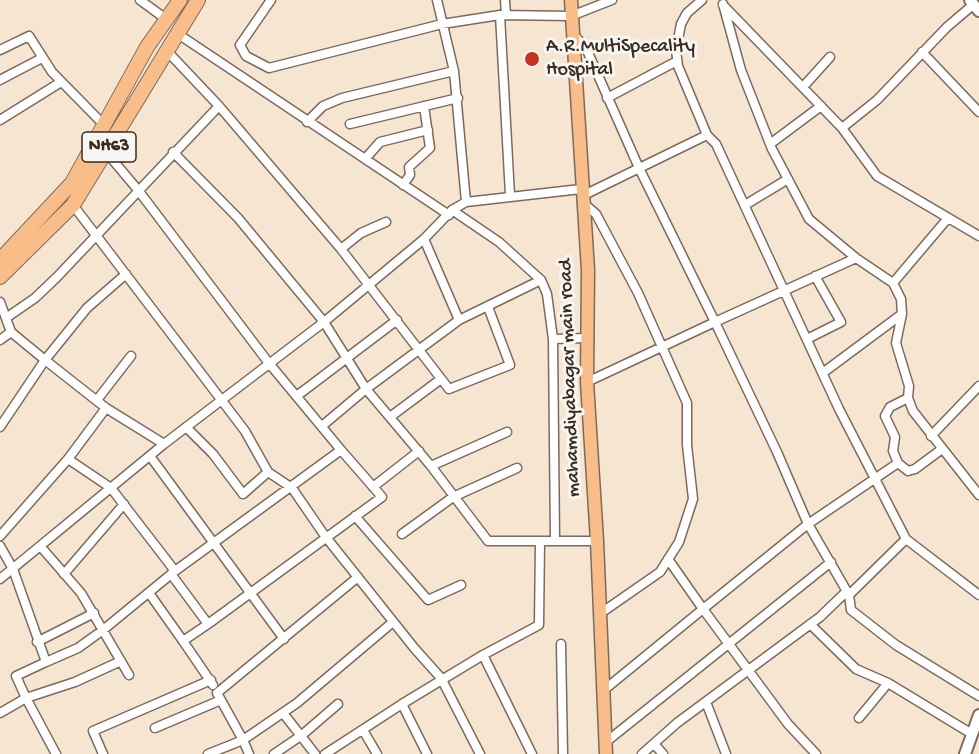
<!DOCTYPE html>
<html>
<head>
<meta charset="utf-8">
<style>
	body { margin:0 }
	canvas { display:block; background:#f5e5d1 }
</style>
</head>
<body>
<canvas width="979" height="754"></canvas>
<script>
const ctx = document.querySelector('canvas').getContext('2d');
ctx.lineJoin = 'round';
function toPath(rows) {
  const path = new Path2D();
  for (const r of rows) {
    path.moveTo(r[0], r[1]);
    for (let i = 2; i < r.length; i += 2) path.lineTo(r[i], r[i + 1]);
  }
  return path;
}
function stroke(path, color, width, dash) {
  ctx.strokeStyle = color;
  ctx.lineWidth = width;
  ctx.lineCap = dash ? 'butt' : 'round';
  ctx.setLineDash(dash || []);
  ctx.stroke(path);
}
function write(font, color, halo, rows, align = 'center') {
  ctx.font = font + ' "Gochi Hand",sans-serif';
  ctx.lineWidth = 6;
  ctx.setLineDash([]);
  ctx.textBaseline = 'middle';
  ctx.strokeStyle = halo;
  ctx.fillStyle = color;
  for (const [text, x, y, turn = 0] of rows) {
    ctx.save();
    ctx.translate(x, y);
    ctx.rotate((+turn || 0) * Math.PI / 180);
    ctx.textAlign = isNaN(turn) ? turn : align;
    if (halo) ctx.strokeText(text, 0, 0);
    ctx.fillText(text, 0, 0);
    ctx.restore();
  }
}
const minor = toPath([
	[140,0,166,19],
	[271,0,240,45,246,56,269,68,442,24,500,15,571,16,612,0],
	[437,0,454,71,466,202],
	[505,0,506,15],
	[723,4,741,70,772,149,809,219,856,258,893,283,901,299,902,314,896,343,909,386,908,398,913,411,979,495],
	[723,5,842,128,877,176,979,236],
	[500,15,510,195],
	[178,34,449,215],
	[573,34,586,48,639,168,715,322,587,382],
	[0,50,29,36,52,72,105,126],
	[167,51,219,106,341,249,449,389,510,365,488,307],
	[922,52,979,112],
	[0,80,42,58],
	[803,87,830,57],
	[607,98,677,61],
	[0,120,61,82],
	[307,122,323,106,342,98,454,71],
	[350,124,458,98],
	[842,128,877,100,947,27,974,4],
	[707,135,716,144,839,409,906,539,979,595],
	[770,144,821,106],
	[173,152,238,218,324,322,366,389,431,466,488,541,540,541],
	[365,159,380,142,428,130],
	[403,185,410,175,409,167,430,148,424,106],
	[582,196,707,135,678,66,676,50,681,24,687,13,702,0],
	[582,202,596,214,638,293,687,403,687,445,693,499,679,542,660,572,601,613],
	[73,205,245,431,268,472,243,494,213,454,186,427],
	[745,205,788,179],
	[452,210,499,242,541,280,547,294,553,339,586,338],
	[424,239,459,320],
	[341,249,361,233,386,222],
	[126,274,87,308,45,360,106,408,164,444],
	[893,283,948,218],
	[0,302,11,332,45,360,0,427],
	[6,318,35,298,57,277,219,106],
	[553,339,555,541],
	[807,339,841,322,815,276],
	[0,340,11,332],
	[824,372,902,314],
	[298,395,397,320],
	[97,400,131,356],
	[106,408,68,459,111,488,175,571],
	[390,417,441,379],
	[322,426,366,389,459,320,541,280],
	[931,436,979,386],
	[150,456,284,639],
	[898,463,908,471,915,469,942,449],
	[431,466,507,432],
	[268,472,292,488,325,536,415,649,441,678,480,754],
	[373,487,419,451],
	[355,516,428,600,461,585],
	[402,534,453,497,517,468],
	[0,536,68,459],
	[906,539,849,595,851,610,896,645,979,696],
	[0,546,13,569,46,662,78,648,103,630,175,571,341,450,268,362,138,190,106,152],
	[41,547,81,593,129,675],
	[64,574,124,504],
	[0,579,164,444,324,322,424,239,452,210,466,202,581,189],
	[149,593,183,641,208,624,171,574],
	[849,595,808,524,898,463,893,451,895,437,885,416,890,407,908,398],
	[208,624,382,497,341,450],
	[810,624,856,669,888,683,972,734],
	[183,641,213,685],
	[37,642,94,613],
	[561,644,563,754],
	[604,690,703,609,668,559],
	[706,702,726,754],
	[402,704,483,655],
	[0,713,26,698,16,676,46,662],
	[283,713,315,754],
	[859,718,888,683],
	[155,728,221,700],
	[363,730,377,754],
	[606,742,831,562],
	[655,745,663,754],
	[56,754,26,698,75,682,121,661],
	[103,754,93,731,211,680],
	[208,754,243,740,217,693,358,577],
	[249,754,243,740,297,703,393,622],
	[274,754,302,735,338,704],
	[325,754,402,704,427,754],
	[532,754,483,655,539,625,540,541,597,541],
	[642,754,677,723,820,617,847,591],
	[816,754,788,724,703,609,808,524,777,452,715,322,856,258]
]);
const tertiary = toPath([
	[970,0,979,11],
	[965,754,979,715]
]);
const primary = toPath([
	[571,0,588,270,587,382,597,541,606,754]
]);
const trunk = toPath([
	[0,260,72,183,147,47,180,0],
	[0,277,73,205,198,0]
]);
const markers = [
	[532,59,8,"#c8321e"]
];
const shields = [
	[109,147,54]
];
const shieldNames = [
	["NH63",109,147]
];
const poiNames = [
	["A.R.MultiSpecality",546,48],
	["Hospital",546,71]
];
const streetNames = [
	["mahamdiyabagar main road",571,378,-92]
];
stroke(minor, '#7c6b5d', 11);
stroke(tertiary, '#7c6b5d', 14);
stroke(primary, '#7c6b5d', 15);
stroke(trunk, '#7c6b5d', 16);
stroke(minor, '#fff', 8);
stroke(tertiary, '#fff', 10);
stroke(primary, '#f8bd88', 12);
stroke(trunk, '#f8bd88', 14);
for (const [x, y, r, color] of markers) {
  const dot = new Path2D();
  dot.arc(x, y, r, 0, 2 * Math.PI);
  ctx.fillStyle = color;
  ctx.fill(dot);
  stroke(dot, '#f6f6f2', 2);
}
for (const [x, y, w] of shields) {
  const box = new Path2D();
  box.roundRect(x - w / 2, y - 15, w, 30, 4.5);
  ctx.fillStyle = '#f6f6f2';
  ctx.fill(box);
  stroke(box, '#3b2a1e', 1.5);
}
write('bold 18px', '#3b2a1e', null, shieldNames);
write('20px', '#3b2a1e', '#f6f6f2', poiNames, 'left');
write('20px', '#3b2a1e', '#f6f6f2', streetNames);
</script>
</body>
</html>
